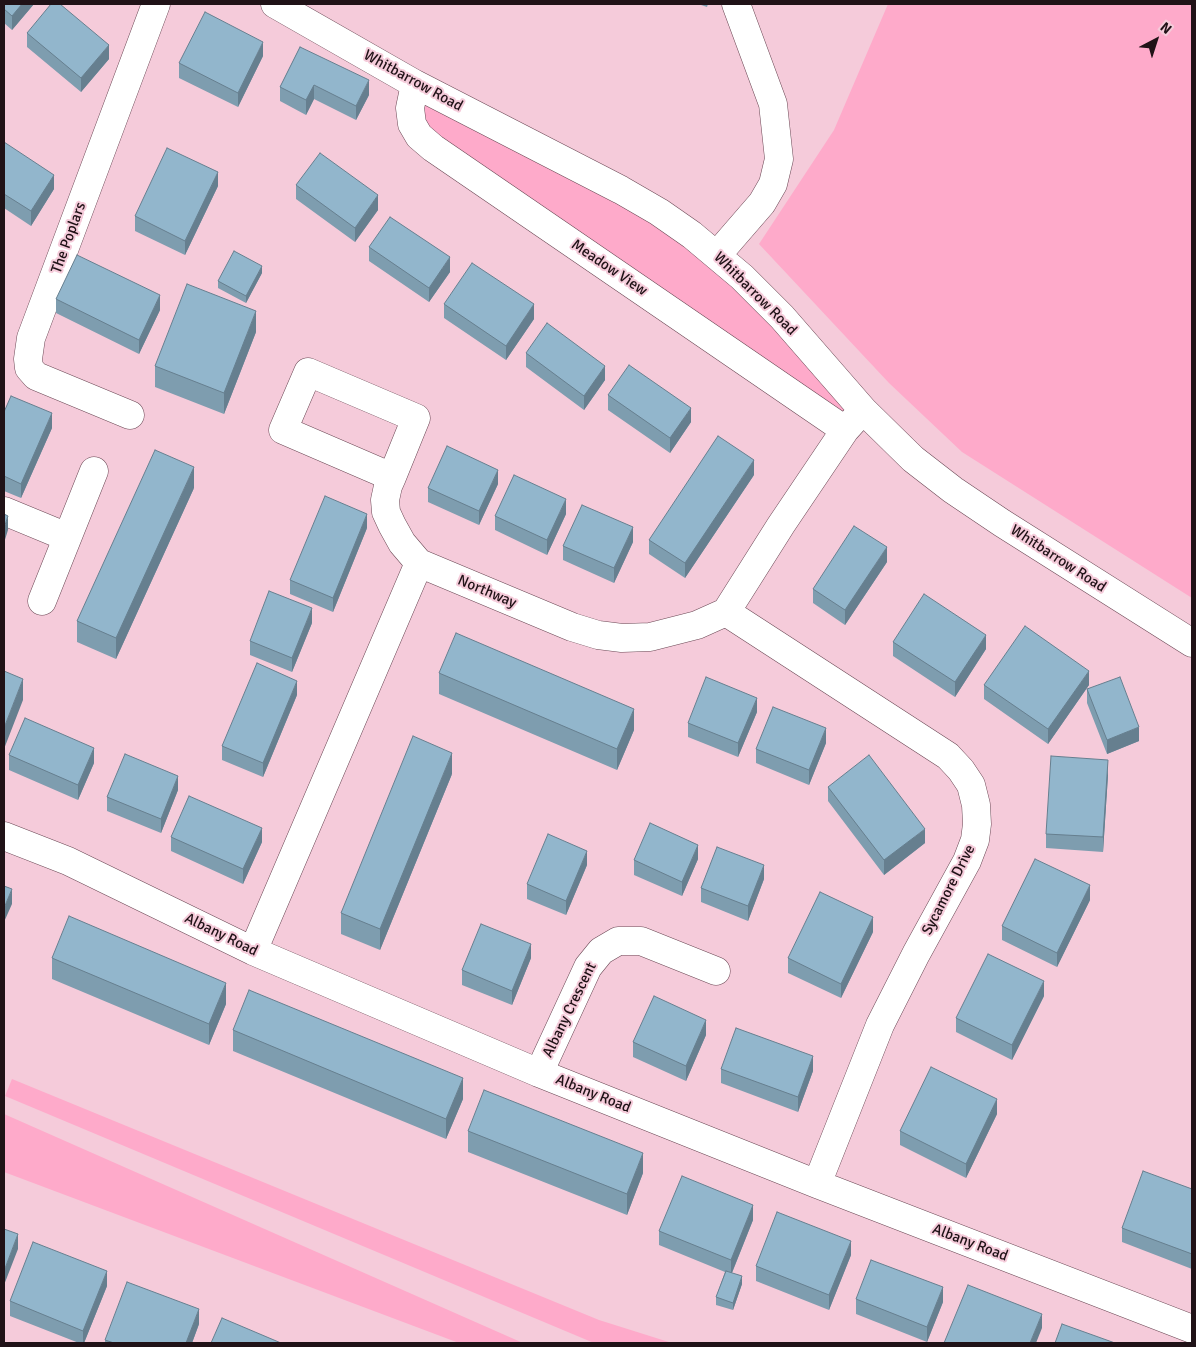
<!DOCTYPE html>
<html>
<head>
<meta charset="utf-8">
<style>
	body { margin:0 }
	#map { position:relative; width:1196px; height:1347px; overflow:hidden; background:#f5cbda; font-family:Signika,sans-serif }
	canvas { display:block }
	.frame { position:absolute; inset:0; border:5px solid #201217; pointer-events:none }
	.north { position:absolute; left:1131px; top:15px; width:50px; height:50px; -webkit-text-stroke:4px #f5cbda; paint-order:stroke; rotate:40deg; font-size:14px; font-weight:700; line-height:20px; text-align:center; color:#201217 }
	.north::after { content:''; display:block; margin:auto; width:18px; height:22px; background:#201217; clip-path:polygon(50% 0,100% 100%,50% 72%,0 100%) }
</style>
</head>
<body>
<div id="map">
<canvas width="1196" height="1347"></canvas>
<div class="frame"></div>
<div class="north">N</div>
</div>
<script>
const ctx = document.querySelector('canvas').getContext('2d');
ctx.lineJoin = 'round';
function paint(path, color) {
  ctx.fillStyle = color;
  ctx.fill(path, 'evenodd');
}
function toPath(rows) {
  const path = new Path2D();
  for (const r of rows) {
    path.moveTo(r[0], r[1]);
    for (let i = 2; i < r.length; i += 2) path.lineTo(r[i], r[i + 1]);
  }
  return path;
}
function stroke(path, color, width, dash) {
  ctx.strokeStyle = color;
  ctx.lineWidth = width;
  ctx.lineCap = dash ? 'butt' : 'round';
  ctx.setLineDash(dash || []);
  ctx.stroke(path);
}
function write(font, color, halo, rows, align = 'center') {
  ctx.font = font + ' Signika,sans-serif';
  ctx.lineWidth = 4;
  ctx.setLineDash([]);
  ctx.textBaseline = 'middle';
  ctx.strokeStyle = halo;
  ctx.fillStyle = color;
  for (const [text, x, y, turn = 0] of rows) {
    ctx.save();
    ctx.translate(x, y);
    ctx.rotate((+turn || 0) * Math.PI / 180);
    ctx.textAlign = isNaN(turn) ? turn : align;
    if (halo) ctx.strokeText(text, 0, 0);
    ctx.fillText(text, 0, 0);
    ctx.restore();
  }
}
const green = toPath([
	[888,4,1192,4,1192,598,962,452,889,383,759,244,834,130],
	[415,84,659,212,863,410,845,430,433,148],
	[12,1079,599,1320,672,1343,594,1343,5,1096],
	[4,1114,523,1343,459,1343,4,1172]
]);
const minor = toPath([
	[275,4,415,84,621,190,659,212,692,235,742,277,782,317,863,410,913,459,953,490,1002,523,1192,643],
	[415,84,410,108,412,124,419,136,433,148,845,430],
	[717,255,762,203,773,184,779,159,773,104,736,4],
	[130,415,36,376,29,368,28,359,31,338,156,4],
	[392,477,283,430,308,372,416,418,392,477,388,486,385,500,386,512,392,525,402,543,419,563],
	[4,511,67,537],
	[42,601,94,471],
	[726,612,948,756,961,770,971,785,976,805,977,824,975,840,967,861,916,954,880,1025,817,1184],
	[4,836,68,861,253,951,539,1073,817,1184,1192,1329],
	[253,951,419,563,572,627,598,635,622,638,650,637,697,625,726,612,781,525,845,430,863,410],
	[539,1073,588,967,601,951,618,941,641,941,716,971]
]);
const wall = toPath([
	[4,4,34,4,12,30,4,23],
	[698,4,708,4,707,7],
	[27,33,109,59,81,92,27,47],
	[300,47,369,95,356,120,314,99,306,115,280,101,280,87],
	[263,56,238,107,179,78,179,63],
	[4,142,54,189,31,226,4,208],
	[296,185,378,210,355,242,296,199],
	[218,186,185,255,135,231,135,216],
	[369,247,450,272,429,302,369,261],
	[262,273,246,303,218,288,218,281],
	[56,299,160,310,139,354,56,313],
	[444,304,534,319,506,360,444,318],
	[256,332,224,414,155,387,155,366],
	[526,353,605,380,584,410,526,367],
	[608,395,691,422,670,453,608,410],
	[4,412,52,428,21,498,4,491],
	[754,475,685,578,649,554,649,540],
	[498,484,479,525,428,502,428,488],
	[194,488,116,659,77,642,77,621],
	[566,514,547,555,495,530,495,516],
	[367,528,333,612,290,594,290,580],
	[633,542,614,583,563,560,563,546],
	[887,562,845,625,813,603,813,589],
	[312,623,292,672,250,655,250,641],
	[893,642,986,649,955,697,893,656],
	[439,673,634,730,617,770,439,694],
	[984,685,1089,685,1048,744,984,699],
	[1087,689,1139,741,1107,754,1087,703],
	[297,695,263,777,222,760,222,746],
	[757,712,738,757,688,737,688,723],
	[826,743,809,785,756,763,756,749],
	[9,755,94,763,78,800,9,770],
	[452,774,380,950,341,934,341,913],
	[1108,775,1103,852,1046,848,1046,834],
	[828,787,925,843,884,875,828,801],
	[178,790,161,833,107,811,107,797],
	[171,837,262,842,243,884,171,851],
	[698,859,682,896,634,875,634,860],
	[587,865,566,915,527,899,527,884],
	[764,879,748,921,701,902,701,888],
	[1090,900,1057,967,1002,940,1002,926],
	[873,932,841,998,788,973,788,958],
	[52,958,226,1004,209,1045,52,979],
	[531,958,512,1005,462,985,462,970],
	[1044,996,1012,1060,956,1032,956,1018],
	[233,1030,463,1099,446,1139,233,1051],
	[706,1035,686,1081,633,1057,633,1042],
	[721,1069,813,1071,798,1112,721,1083],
	[997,1114,966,1178,900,1145,900,1131],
	[468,1131,643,1173,627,1215,468,1152],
	[1192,1189,1192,1269,1122,1242,1122,1228],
	[753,1220,732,1273,742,1284,733,1310,716,1305,716,1297,725,1272,659,1245,659,1231],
	[851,1255,829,1310,756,1281,756,1266],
	[107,1286,84,1343,79,1343,10,1316,10,1301],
	[856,1299,943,1302,927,1342,856,1314],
	[199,1324,192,1343,105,1343,105,1340]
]);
const shadedWall = toPath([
	[22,4,34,4,12,30,12,16],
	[263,42,263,56,238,107,238,93],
	[109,45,109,59,81,92,81,78],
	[369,80,369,95,356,120,356,106],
	[314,85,314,99,306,115,306,100],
	[218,172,218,186,185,255,185,241],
	[54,175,54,189,31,226,31,211],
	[378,195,378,210,355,242,355,228],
	[450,257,450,272,429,302,429,288],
	[262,266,262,273,246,303,246,296],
	[160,295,160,310,139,354,139,340],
	[534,304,534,319,506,360,506,346],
	[256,311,256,332,224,414,224,393],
	[605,366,605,380,584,410,584,396],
	[691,408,691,422,670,453,670,438],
	[52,413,52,428,21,498,21,484],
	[754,460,754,475,685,578,685,563],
	[194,467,194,488,116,659,116,638],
	[498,470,498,484,479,525,479,511],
	[566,499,566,514,547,555,547,540],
	[367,514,367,528,333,612,333,598],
	[8,516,8,530,4,543,4,528],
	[633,527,633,542,614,583,614,568],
	[887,547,887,562,845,625,845,610],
	[312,608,312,623,292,672,292,658],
	[986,635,986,649,955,697,955,682],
	[1089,671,1089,685,1048,744,1048,729],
	[23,679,23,700,4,749,4,728],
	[297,681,297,695,263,777,263,763],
	[757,698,757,712,738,757,738,743],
	[634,709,634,730,617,770,617,749],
	[1139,727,1139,741,1107,754,1107,740],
	[826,728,826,743,809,785,809,770],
	[94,748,94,763,78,800,78,785],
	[452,753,452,774,380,950,380,929],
	[1108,760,1108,775,1103,852,1103,837],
	[178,776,178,790,161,833,161,819],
	[262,828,262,842,243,884,243,869],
	[925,829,925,843,884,875,884,860],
	[698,845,698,859,682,896,682,882],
	[587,851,587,865,566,915,566,901],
	[764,865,764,879,748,921,748,906],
	[1090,885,1090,900,1057,967,1057,953],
	[12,889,12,904,4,922,4,908],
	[873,917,873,932,841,998,841,984],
	[531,944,531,958,512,1005,512,991],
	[1044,981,1044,996,1012,1060,1012,1045],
	[226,983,226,1004,209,1045,209,1024],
	[706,1020,706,1035,686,1081,686,1066],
	[813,1056,813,1071,798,1112,798,1097],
	[463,1078,463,1099,446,1139,446,1119],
	[997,1099,997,1114,966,1178,966,1164],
	[643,1153,643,1173,627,1215,627,1194],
	[753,1205,753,1220,731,1275,731,1260],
	[18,1234,18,1249,4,1285,4,1271],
	[851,1241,851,1255,829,1310,829,1295],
	[107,1271,107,1286,84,1343,83,1343,83,1331],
	[742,1276,742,1284,733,1310,733,1303],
	[943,1287,943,1302,927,1342,927,1327],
	[199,1309,199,1324,192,1343,186,1343],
	[1042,1314,1042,1328,1036,1343,1030,1343]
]);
const building = toPath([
	[4,4,22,4,12,16,4,9,4,4],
	[51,4,60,4,109,45,81,78,27,33,51,4],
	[205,12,263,42,238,93,179,63,205,12],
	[300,47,369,80,356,106,314,85,306,100,280,87,300,47],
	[4,142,54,175,31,211,4,194,4,142],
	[167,148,218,172,185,241,135,216,167,148],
	[320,153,378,195,355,228,296,185,320,153],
	[390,217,450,257,429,288,369,247,390,217],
	[234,251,262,266,246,296,218,281,234,251],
	[77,255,160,295,139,340,56,299,77,255],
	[472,263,534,304,506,346,444,304,472,263],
	[187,284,256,311,224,393,155,366,187,284],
	[547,323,605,366,584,396,526,353,547,323],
	[629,365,691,408,670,438,608,395,629,365],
	[11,396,52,413,21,484,4,476,4,412,11,396],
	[718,436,754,460,685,563,649,540,718,436],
	[447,446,498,470,479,511,428,488,447,446],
	[155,450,194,467,116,638,77,621,155,450],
	[514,475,566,499,547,540,495,516,514,475],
	[325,496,367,514,333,598,290,580,325,496],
	[582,505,633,527,614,568,563,546,582,505],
	[4,514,8,516,4,528,4,514],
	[854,526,887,547,845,610,813,589,854,526],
	[269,591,312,608,292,658,250,641,269,591],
	[924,594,986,635,955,682,893,642,924,594],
	[1025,626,1089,671,1048,729,984,685,1025,626],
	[456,633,634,709,617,749,439,673,456,633],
	[257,663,297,681,263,763,222,746,257,663],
	[4,671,23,679,4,728,4,671],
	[706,677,757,698,738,743,688,723,706,677],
	[1120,677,1139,727,1107,740,1087,689,1120,677],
	[773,707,826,728,809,770,756,749,773,707],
	[25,718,94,748,78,785,9,755,25,718],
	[413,736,452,753,380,929,341,913,413,736],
	[125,754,178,776,161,819,107,797,125,754],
	[869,755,925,829,884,860,828,787,869,755],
	[1051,756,1108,760,1103,837,1046,834,1051,756],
	[189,796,262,828,243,869,171,837,189,796],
	[650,823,698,845,682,882,634,860,650,823],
	[548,834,587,851,566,901,527,884,548,834],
	[717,847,764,865,748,906,701,888,717,847],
	[1035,859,1090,885,1057,953,1002,926,1035,859],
	[4,886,12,889,4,908,4,886],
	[820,892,873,917,841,984,788,958,820,892],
	[69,916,226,983,209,1024,52,958,69,916],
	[481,924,531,944,512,991,462,970,481,924],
	[988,954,1044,981,1012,1045,956,1018,988,954],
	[249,990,463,1078,446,1119,233,1030,249,990],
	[654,996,706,1020,686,1066,633,1042,654,996],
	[736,1028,813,1056,798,1097,721,1069,736,1028],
	[931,1067,997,1099,966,1164,900,1131,931,1067],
	[484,1090,643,1153,627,1194,468,1131,484,1090],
	[1143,1171,1192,1189,1192,1254,1122,1228,1143,1171],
	[682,1176,753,1205,731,1260,659,1231,682,1176],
	[777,1212,851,1241,829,1295,756,1266,777,1212],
	[4,1229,18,1234,4,1271,4,1229],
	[33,1242,107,1271,83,1331,10,1301,33,1242],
	[871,1260,943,1287,927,1327,856,1299,871,1260],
	[726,1271,742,1276,733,1303,716,1297,726,1271],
	[127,1282,199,1309,186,1343,114,1343,105,1340,127,1282],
	[968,1285,1042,1314,1030,1343,944,1343,968,1285],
	[222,1318,281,1343,211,1343,222,1318],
	[1062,1324,1115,1343,1055,1343,1062,1324]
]);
const streetNames = [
	["Whitbarrow Road",413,81,29],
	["The Poplars",69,238,-70],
	["Meadow View",609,268,34],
	["Whitbarrow Road",755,294,45],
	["Whitbarrow Road",1058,559,33],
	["Northway",487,592,23],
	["Sycamore Drive",949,890,-63],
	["Albany Road",221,935,26],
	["Albany Crescent",570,1010,-64],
	["Albany Road",593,1094,22],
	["Albany Road",970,1243,21]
];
paint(green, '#feaaca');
stroke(minor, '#6b4855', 29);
stroke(minor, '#fff', 28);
paint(wall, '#7e9daf');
paint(shadedWall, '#667f8f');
paint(building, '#92b6cc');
stroke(building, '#667f8f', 1);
write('15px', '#201217', '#f5cbda', streetNames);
</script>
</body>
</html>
